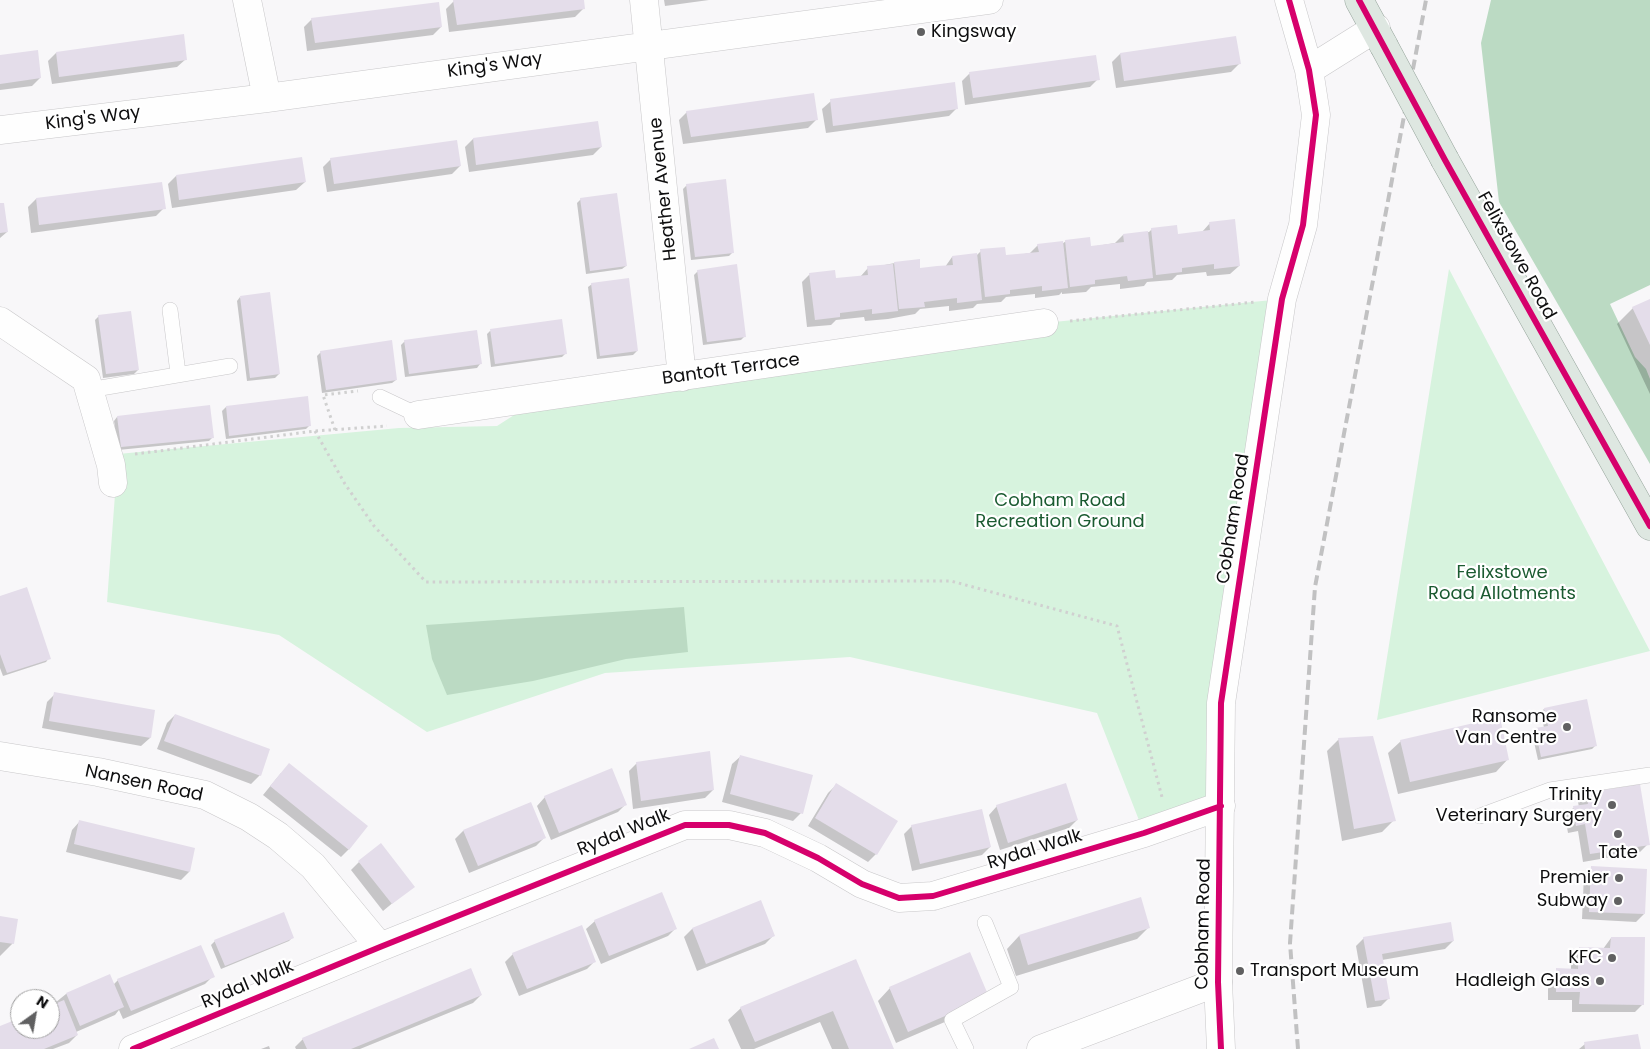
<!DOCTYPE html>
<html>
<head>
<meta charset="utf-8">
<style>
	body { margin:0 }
	#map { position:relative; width:1650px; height:1049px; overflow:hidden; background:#f8f7f9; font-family:Poppins,sans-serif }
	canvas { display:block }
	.north { position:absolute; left:10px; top:989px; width:50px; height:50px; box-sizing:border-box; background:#fff; border:1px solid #9f9f9f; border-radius:50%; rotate:32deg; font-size:14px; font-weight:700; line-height:20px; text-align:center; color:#0e0e0f }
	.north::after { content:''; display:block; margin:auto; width:18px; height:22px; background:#606061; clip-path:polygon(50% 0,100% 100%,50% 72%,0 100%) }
</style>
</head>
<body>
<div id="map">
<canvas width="1650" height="1049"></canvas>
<div class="north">N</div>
</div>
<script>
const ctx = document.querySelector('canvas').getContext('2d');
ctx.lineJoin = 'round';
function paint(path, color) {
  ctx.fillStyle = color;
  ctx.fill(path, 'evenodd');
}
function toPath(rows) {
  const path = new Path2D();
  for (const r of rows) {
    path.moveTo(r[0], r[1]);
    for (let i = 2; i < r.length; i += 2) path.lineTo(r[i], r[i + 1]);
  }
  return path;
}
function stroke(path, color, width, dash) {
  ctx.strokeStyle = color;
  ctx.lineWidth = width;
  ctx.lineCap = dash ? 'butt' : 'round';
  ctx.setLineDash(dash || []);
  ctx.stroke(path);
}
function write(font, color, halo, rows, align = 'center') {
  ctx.font = font + ' Poppins,sans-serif';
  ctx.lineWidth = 4.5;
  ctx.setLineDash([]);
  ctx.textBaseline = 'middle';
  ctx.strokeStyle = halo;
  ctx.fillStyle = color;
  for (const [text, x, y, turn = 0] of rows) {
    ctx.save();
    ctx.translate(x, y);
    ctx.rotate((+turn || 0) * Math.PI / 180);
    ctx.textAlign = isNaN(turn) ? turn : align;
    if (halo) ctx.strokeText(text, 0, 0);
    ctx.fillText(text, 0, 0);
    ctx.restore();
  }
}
const green = toPath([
	[1449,269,1650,651,1377,720],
	[1282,299,1221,806,1144,833,1097,713,850,657,605,673,427,732,279,635,107,602,118,454,399,428,497,426,525,408,1044,323]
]);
const forest = toPath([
	[1491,0,1650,0,1650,285,1610,304,1635,357,1646,369,1650,379,1650,464,1499,202,1481,43],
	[684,607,688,652,626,659,533,681,447,695,432,659,426,625]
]);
const shadow = toPath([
	[460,0,582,0,583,9,575,17,449,32,446,9,454,1],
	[664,0,709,0,665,6],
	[312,19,441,27,433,35,307,51,304,27],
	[56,53,186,59,177,67,52,84,48,61],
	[1120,54,1239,64,1231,72,1116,88,1112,62],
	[0,56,40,78,32,86,0,90],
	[970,73,1098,79,1090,87,965,105,962,81],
	[831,101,957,108,949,116,826,133,822,109],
	[687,112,816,120,808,128,683,144,679,120],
	[473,139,601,147,593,155,469,172,465,147],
	[331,159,460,166,452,174,327,192,323,167],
	[176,176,305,182,296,190,172,208,168,184],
	[687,185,733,252,729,256,691,260,683,189],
	[36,199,164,208,156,216,31,233,28,207],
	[581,199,626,266,622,269,586,274,577,203],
	[0,205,7,232,0,238],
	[1210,223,1239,266,1230,274,1207,276,1206,272,1177,275,1172,280,1147,282,1144,286,1120,289,1120,284,1091,287,1086,292,1062,294,1062,292,1059,295,1035,298,1035,294,1006,297,1001,302,977,304,973,308,949,311,949,306,920,309,915,314,888,319,865,321,864,317,836,320,831,325,807,327,802,282,810,274,835,280,860,277,868,268,895,263,919,269,945,267,952,257,977,255,981,251,1005,257,1030,253,1038,245,1062,244,1066,241,1090,247,1115,243,1123,235,1149,232,1152,229,1177,235,1202,232],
	[698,271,745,336,741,340,703,345,694,275],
	[592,284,637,351,633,355,597,359,588,287],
	[240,297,279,374,275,378,247,381,237,301],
	[1650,300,1650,394,1617,324,1633,308],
	[99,316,138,370,134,374,103,378,95,320],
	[490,331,566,353,562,357,491,367,487,334],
	[405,341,480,364,477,368,405,377,401,345],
	[321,352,396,380,392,383,322,393,317,356],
	[226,407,310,425,306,429,226,439,222,411],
	[117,417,213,437,209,441,118,450,114,421],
	[0,597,49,658,46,662,3,676,0,668],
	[55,694,154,711,150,738,141,746,42,728,47,702],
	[1544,709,1595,746,1592,749,1538,760,1532,733,1536,729,1544,728,1541,712],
	[175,715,260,775,251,784,157,749,167,723],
	[1339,739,1394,820,1382,832,1342,841,1327,751],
	[1401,741,1508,759,1496,772,1398,794,1388,753],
	[741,756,801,813,793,821,722,802,732,764],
	[637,763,713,790,705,798,633,809,629,771],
	[611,770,626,804,618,812,551,840,537,806,545,797],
	[281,773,349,849,341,857,263,795],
	[836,785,876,854,868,862,808,826,828,793],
	[1639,785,1648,844,1640,852,1583,862,1578,831,1568,833,1565,816,1573,808,1579,807,1578,802,1586,794],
	[530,803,544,838,536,846,469,873,455,839,463,831],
	[997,806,1077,820,1069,828,1000,850,989,815],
	[80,821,194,849,189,872,181,880,66,852,72,830],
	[912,826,990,847,982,855,912,871,904,834],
	[359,862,413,886,383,911,351,870],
	[1592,867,1644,914,1636,922,1582,919,1584,875],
	[1140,899,1149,927,1137,939,1016,976,1007,949,1019,936],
	[760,902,773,936,765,944,697,971,684,937,692,929],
	[0,917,13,943,0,956],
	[595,921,676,928,668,936,601,964,586,929],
	[293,937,289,941,221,969,211,945,215,941],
	[1364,938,1453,941,1445,949,1382,960,1389,998,1381,1006,1367,1008,1356,946],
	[1611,938,1643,1004,1635,1012,1572,1012,1572,1000,1548,1000,1548,978,1557,970,1571,970,1571,957,1579,949,1603,949],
	[513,954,595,961,587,969,519,996,505,962],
	[855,960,892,1049,832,1049,820,1022,754,1049,741,1049,728,1020,741,1008],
	[109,976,113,985,118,980,213,976,205,984,123,1019,119,1010,115,1015,76,1032,77,1035,69,1043,53,1049,0,1049,0,1028,20,1019,20,1029,50,1029,50,1007,66,994],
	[890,988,975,1009,896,1043,878,1001],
	[481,995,473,1003,360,1049,296,1049,295,1047,303,1039],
	[1585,1044,1639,1049,1579,1049],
	[269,1046,270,1049,261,1049]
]);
const building = toPath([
	[453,0,584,0,585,9,457,25],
	[439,2,442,27,315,43,311,18],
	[184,34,187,60,59,77,56,52],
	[1236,36,1241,64,1124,81,1120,53],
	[38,50,41,78,0,84,0,55],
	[1096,55,1100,80,973,98,969,72],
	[955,82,958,109,833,126,830,99],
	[814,93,818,120,691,137,686,111],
	[598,121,602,147,476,165,473,138],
	[457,140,461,166,334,184,330,158],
	[302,157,306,182,179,200,176,175],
	[726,179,734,253,695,257,686,184],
	[162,182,166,209,39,225,36,198],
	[617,193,627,266,590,271,580,198],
	[0,203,4,203,8,232,0,233],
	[1235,219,1240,266,1214,269,1214,264,1182,268,1182,272,1156,275,1151,228,1177,225,1178,234,1210,230,1209,222],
	[1148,231,1153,278,1128,281,1127,276,1095,280,1095,284,1070,287,1065,240,1090,237,1091,246,1124,242,1123,234],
	[1063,241,1068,288,1042,291,1042,286,1010,290,1010,294,985,297,980,249,1005,247,1006,255,1039,252,1037,244],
	[977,253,982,300,957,303,957,298,940,300,924,302,925,307,899,309,894,262,920,259,920,268,937,266,953,265,952,256],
	[737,264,746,337,707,342,697,270],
	[893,264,898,311,872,314,872,309,840,313,840,317,815,320,809,273,835,270,836,278,868,275,867,266],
	[629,278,638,351,600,356,591,283],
	[270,292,280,374,250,378,240,296],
	[1650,299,1650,345,1632,307],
	[131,311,139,370,106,374,98,315],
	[562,319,567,354,495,364,490,329],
	[477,330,482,364,409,374,404,340],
	[392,340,397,380,326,390,320,351],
	[308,396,311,426,229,436,226,406],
	[210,405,214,438,121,447,117,416],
	[27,587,51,659,7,673,0,654,0,596],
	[54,692,155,710,151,738,49,721],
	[1587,699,1597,746,1541,757,1535,728,1548,726,1544,708],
	[175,714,270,749,261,776,164,741],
	[1500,717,1509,760,1410,782,1400,740],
	[1373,736,1396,821,1354,829,1338,738],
	[710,751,714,790,641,801,636,762],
	[740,755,813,775,803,814,730,794],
	[289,763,368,826,349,850,270,786],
	[612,768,627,805,559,833,544,796],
	[836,783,898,821,877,855,815,818],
	[1066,783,1078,820,1008,843,996,805],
	[1640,784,1650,845,1590,854,1585,824,1576,826,1573,806,1588,804,1586,793],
	[531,802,546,838,478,866,463,830],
	[982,809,991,847,920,864,911,825],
	[79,820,195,848,190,872,74,844],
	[381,843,415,887,392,904,358,861],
	[1591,866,1647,869,1645,914,1589,912],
	[662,892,677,929,609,956,594,920],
	[1141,897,1150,928,1028,965,1019,935],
	[761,900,775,936,706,964,692,928],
	[284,912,294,938,225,966,214,940],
	[0,916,18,919,14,944,0,942],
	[1451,922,1454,941,1382,954,1390,999,1375,1001,1363,937],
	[582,925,596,962,527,989,512,953],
	[1611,937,1645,937,1644,1005,1579,1004,1580,992,1556,992,1556,968,1578,969,1579,947,1610,948],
	[201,945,215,977,131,1011,117,979],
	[970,952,989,997,908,1032,889,987],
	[856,959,894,1049,849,1049,833,1011,755,1042,740,1007],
	[471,968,482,995,351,1049,307,1049,302,1038],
	[110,974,124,1007,80,1026,66,993],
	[64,1000,78,1035,44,1049,0,1049,0,1026,20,1018,20,1029,50,1029,50,1006],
	[1638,1034,1641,1049,1585,1049,1584,1042],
	[714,1038,719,1049,689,1049]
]);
const path = toPath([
	[1070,321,1255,302],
	[335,430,323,395,358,391],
	[315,431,345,484,374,526,426,582,951,581,1117,626,1162,797],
	[135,454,315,431,387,426]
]);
const service = toPath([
	[170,310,178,373],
	[89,390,230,366],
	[380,397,418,415],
	[1480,816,1550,790,1650,775],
	[966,1049,952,1020,1011,987,985,923]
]);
const minor = toPath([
	[247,0,267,98],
	[644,0,682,377],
	[0,130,267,98,989,0],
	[0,321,86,379,111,465,113,483],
	[418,415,1044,323],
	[0,756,98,772,205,795,249,817,278,836,313,866,380,947],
	[133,1049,380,947,685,825,729,825,765,833,818,858,862,884,899,898,933,896,1144,833,1221,806],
	[1041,1049,1218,982]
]);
const tertiary = toPath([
	[1309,70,1376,28],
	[1221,1049,1218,982,1221,703,1282,299,1303,225,1316,115,1309,70,1289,0]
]);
const primary = toPath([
	[1359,0,1384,46],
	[1445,160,1650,526]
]);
const rail = toPath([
	[1298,1049,1290,943,1315,587,1426,0]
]);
const primaryBridge = toPath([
	[1384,46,1445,160]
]);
const cycleway = toPath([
	[1359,0,1445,160,1650,526],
	[133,1049,380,947,685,825,729,825,765,833,818,858,862,884,899,898,933,896,1144,833,1221,806],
	[1221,1049,1218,982,1221,703,1282,299,1303,225,1316,115,1309,70,1289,0]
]);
const markers = [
	[921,32,5,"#606061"],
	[1567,727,5,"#606061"],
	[1612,805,5,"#606061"],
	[1618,834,5,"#606061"],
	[1619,878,5,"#606061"],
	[1618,901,5,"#606061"],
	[1612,958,5,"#606061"],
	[1240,971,5,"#606061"],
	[1600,981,5,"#606061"]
];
const poiNames = [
	["Kingsway",931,32,"left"],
	["Ransome",1557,717],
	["Van Centre",1557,738],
	["Trinity",1602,795],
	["Veterinary Surgery",1602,816],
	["Tate",1618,853,"center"],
	["Premier",1609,878],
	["Subway",1608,901],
	["KFC",1602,958],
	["Transport Museum",1250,971,"left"],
	["Hadleigh Glass",1590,981]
];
const streetNames = [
	["King's Way",495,66,-8],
	["King's Way",93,119,-7],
	["Heather Avenue",664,189,-96],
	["Felixstowe Road",1516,256,61],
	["Bantoft Terrace",731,370,-8],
	["Cobham Road",1234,519,-81],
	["Nansen Road",144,784,12],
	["Rydal Walk",624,833,-22],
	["Rydal Walk",1035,850,-17],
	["Cobham Road",1204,924,-89],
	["Rydal Walk",248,985,-23]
];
const parkNames = [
	["Cobham Road",1060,501],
	["Recreation Ground",1060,522],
	["Felixstowe",1502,573],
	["Road Allotments",1502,594]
];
paint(green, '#d7f3de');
paint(forest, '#bbdac3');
paint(shadow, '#0003');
paint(building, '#e4ddea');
stroke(service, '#c8c7c9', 16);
stroke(minor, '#c8c7c9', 29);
stroke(tertiary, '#c8c7c9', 29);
stroke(primary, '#95a49b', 29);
stroke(path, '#d0d0d0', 3, [2.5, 4]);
stroke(service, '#fefefe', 15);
stroke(minor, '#fefefe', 28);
stroke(tertiary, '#fefefe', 28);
stroke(primary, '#dee7e1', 28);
stroke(rail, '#c1c1c2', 4, [10, 5]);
stroke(primaryBridge, '#95a49b', 29, []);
stroke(primaryBridge, '#dee7e1', 28);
stroke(cycleway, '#d6006c', 6);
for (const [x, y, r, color] of markers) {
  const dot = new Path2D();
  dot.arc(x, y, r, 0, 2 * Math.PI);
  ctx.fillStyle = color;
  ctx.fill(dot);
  stroke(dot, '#fff', 2);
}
write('18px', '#0e0e0f', '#fff', poiNames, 'right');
write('18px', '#0e0e0f', '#fff', streetNames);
write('18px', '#1b5b31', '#fff', parkNames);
</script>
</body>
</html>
